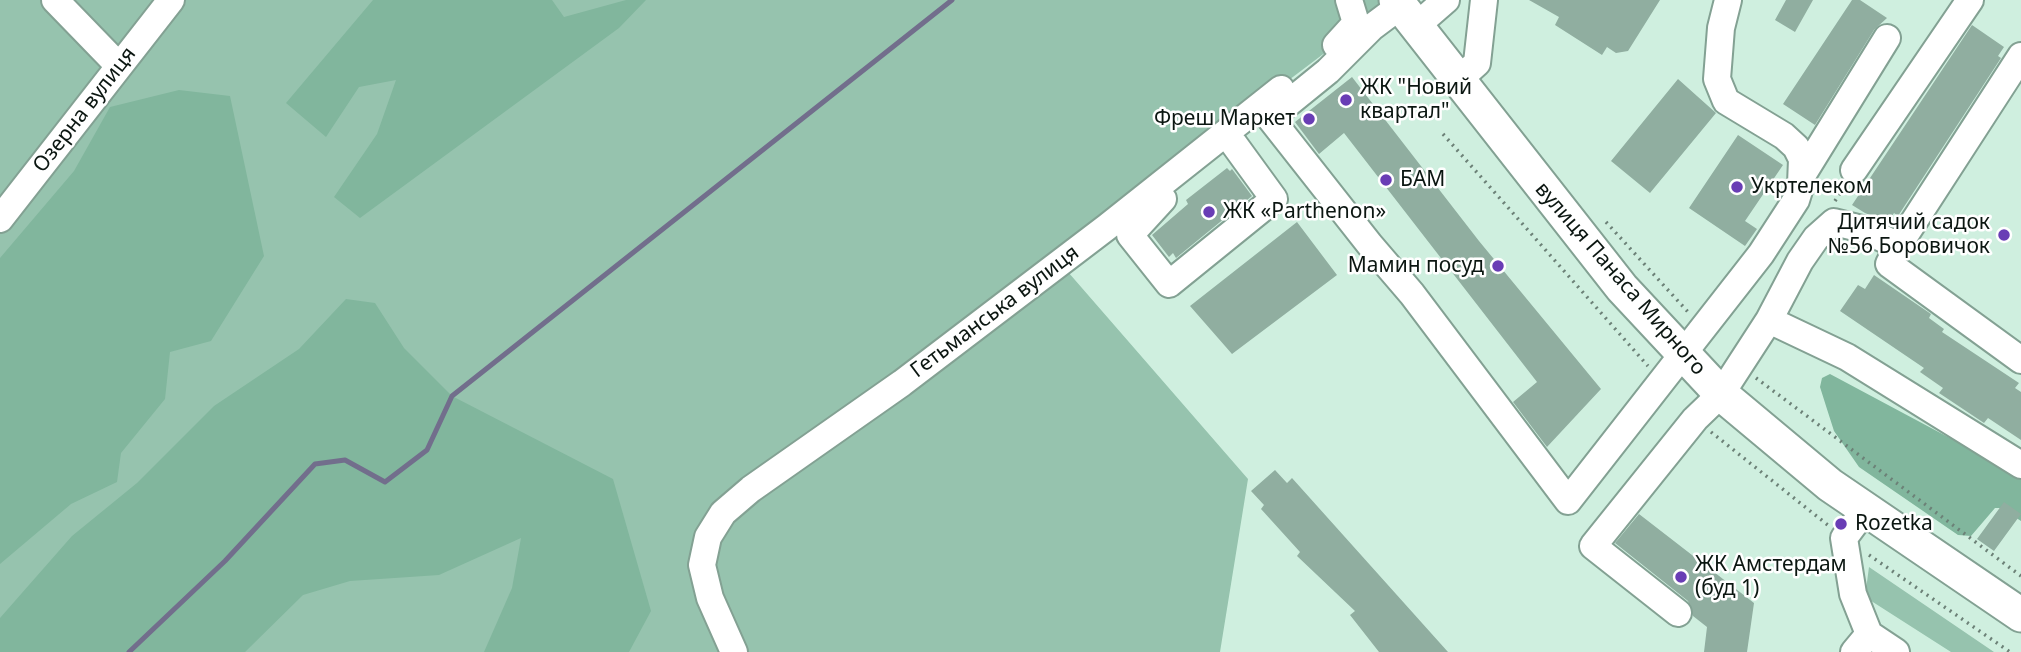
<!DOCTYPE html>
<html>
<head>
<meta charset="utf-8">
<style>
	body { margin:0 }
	canvas { display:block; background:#cfefdf }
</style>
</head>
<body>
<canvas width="2021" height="652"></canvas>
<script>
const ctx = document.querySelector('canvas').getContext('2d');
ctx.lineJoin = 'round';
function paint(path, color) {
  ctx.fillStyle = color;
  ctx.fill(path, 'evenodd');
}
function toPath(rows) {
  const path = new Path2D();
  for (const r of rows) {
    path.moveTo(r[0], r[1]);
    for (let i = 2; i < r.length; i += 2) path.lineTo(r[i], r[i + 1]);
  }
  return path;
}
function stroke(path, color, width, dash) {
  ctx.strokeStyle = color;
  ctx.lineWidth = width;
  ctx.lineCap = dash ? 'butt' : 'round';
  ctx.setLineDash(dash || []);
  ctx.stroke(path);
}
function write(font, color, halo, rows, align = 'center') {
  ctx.font = font + ' "Noto Sans",sans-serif';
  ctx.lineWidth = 5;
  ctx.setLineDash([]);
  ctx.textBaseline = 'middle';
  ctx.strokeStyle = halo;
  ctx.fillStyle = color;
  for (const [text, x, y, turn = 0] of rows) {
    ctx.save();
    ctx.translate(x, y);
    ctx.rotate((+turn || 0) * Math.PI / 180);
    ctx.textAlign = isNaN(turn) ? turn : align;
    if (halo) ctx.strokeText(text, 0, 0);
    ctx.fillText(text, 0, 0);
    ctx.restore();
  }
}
const green = toPath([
	[0,0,161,0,0,205],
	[182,0,1385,0,1388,5,1055,257,1248,479,1220,652,0,652,0,234],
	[1869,567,1994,652,1951,652,1865,597]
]);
const forest = toPath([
	[373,0,552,0,564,17,626,0,646,0,619,28,360,218,334,197,377,134,396,80,359,87,326,137,286,103],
	[179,90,230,96,264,256,211,341,170,352,165,399,121,453,117,482,71,504,0,564,0,258,74,171,110,107],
	[346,299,375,303,404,348,452,396,613,479,651,611,629,652,484,652,512,588,521,538,439,575,350,581,303,595,245,652,0,652,0,618,72,536,137,483,214,406,299,349],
	[1830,374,2021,476,2021,521,2001,508,1995,508,1971,536,1958,535,1859,467,1834,431,1826,406,1820,387,1822,378]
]);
const stream = toPath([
	[129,652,225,561,315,464,345,460,385,482,427,450,452,396,952,0]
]);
const building = toPath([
	[1529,0,1660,0,1628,51,1616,53,1607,47,1602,55,1555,25,1559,17],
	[1786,0,1813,0,1795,32,1775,20],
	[1852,0,1860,0,1887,18,1874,30,1815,125,1783,104],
	[1972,25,2004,47,1998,56,2001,58,1898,216,1894,213,1890,219,1885,216,1882,220,1865,213,1852,205],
	[1352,77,1479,241,1601,389,1547,447,1513,402,1537,382,1344,133,1319,154,1295,122],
	[1678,79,1716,113,1650,193,1611,161],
	[1738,135,1783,165,1745,221,1757,229,1745,246,1689,208],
	[1227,168,1230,171,1232,169,1252,196,1176,258,1173,253,1169,257,1152,235,1188,204,1186,200],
	[1297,222,1337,275,1232,354,1190,306],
	[1874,275,1931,314,1929,318,1944,329,1942,332,2019,383,2015,388,2021,392,2021,440,1988,418,1984,423,1939,393,1943,388,1920,372,1924,368,1840,311,1858,285,1865,289],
	[1275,470,1287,483,1292,478,1448,652,1379,652,1350,615,1355,611,1297,556,1300,552,1261,509,1264,505,1251,491],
	[2004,502,2021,514,1994,551,1977,539],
	[1639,514,1754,603,1747,652,1704,652,1707,627,1693,616,1688,601,1615,543]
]);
const path = toPath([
	[1443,134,1648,366],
	[1835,201,1844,187],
	[1606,222,1688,312],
	[1756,378,2021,576],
	[1711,432,1829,526],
	[1869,555,2010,652]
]);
const minor = toPath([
	[55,0,119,66],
	[1400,6,1372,27,1328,71,1270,118,1370,245,1412,294,1568,501,1761,254,1796,200,1801,184,1802,159,1796,147,1784,136,1726,101,1717,79,1721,28,1728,0],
	[1415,27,1446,0],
	[1336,45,1356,23,1349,0],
	[1457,81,1477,63,1484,0],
	[1854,170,1970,0],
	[1803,174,1887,38],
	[1163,199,1130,235,1169,284,1274,199,1234,144],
	[0,219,171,0],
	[1898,246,2021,56],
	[1769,320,1847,357,2021,465],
	[1678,613,1593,546,1695,419,1721,394,1769,320,1800,261,1816,238,1834,222,1866,230,1898,246,1889,264,2021,360],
	[1869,634,1896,652],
	[734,652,710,598,702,565,708,537,723,513,751,489,902,383,1107,227,1281,89],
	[1854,652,1869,634,1853,594,1844,538,1865,510]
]);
const major = toPath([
	[1396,0,1622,288,1721,394,1830,485,2021,615]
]);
const markers = [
	[1346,100,7,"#693db5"],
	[1309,119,7,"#693db5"],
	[1386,180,7,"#693db5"],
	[1737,187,7,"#693db5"],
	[1209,212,7,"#693db5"],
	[2004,235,7,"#693db5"],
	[1498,266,7,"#693db5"],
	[1841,524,7,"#693db5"],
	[1681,577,7,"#693db5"]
];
const poiNames = [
	["ЖК \"Новий",1360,88],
	["квартал\"",1360,112],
	["Фреш Маркет",1295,119,"right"],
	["БАМ",1400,180],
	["Укртелеком",1751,187],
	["ЖК «Parthenon»",1223,212],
	["Дитячий садок",1990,223,"right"],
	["№56 Боровичок",1990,247,"right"],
	["Мамин посуд",1484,266,"right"],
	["Rozetka",1855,524],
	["ЖК Амстердам",1695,565],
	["(буд 1)",1695,589]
];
const streetNames = [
	["Озерна вулиця",85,110,-52],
	["вулиця Панаса Мирного",1620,279,49],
	["Гетьманська вулиця",995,312,-37]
];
paint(green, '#96c3ae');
paint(forest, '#81b69d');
stroke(stream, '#726e8c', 5);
paint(building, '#90aea0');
stroke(minor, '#83a193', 30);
stroke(major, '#83a193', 37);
stroke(path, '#6c8177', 3.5, [2, 5]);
stroke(minor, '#fff', 26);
stroke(major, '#fff', 33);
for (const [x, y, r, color] of markers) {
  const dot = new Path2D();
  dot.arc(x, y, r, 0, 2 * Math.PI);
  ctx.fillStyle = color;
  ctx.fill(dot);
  stroke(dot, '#fff', 2.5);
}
write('21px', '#0b1611', '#fff', poiNames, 'left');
write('21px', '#0b1611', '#fff', streetNames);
</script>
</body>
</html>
